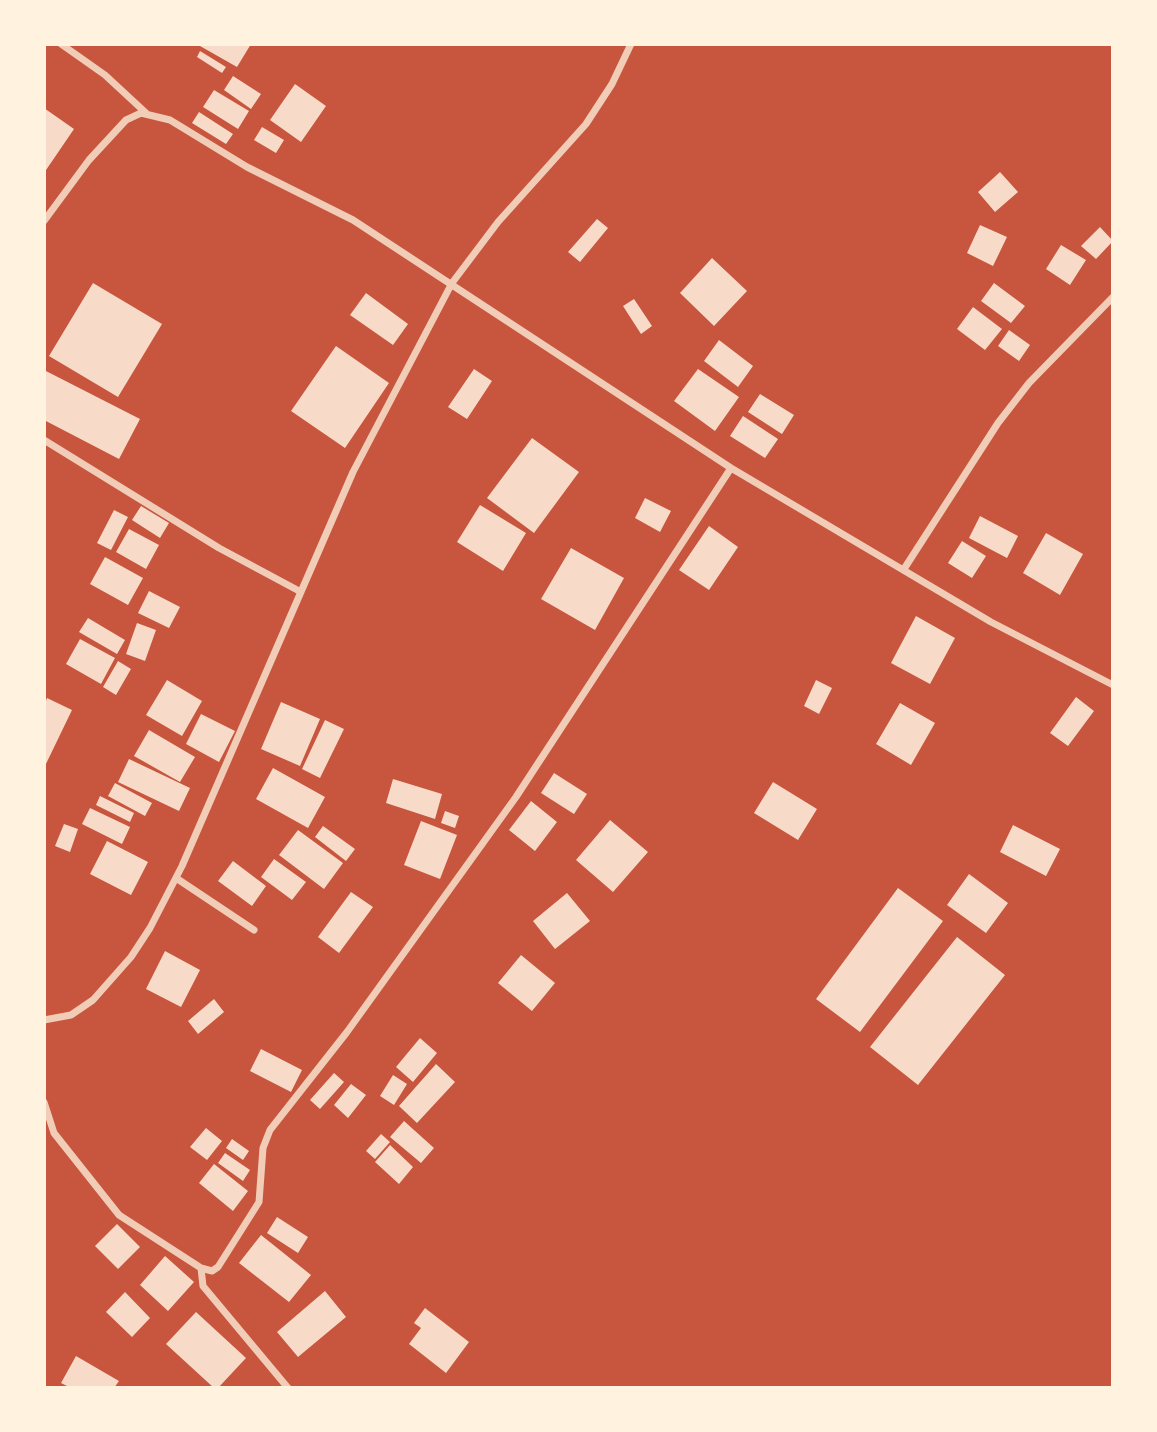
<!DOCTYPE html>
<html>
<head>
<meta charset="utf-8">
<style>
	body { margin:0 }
	#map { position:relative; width:1157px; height:1432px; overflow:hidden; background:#c8553d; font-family:"Titillium Web",sans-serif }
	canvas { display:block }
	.frame { position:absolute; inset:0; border:46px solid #fff3e0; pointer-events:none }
</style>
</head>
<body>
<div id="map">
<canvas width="1157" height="1432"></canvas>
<div class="frame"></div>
</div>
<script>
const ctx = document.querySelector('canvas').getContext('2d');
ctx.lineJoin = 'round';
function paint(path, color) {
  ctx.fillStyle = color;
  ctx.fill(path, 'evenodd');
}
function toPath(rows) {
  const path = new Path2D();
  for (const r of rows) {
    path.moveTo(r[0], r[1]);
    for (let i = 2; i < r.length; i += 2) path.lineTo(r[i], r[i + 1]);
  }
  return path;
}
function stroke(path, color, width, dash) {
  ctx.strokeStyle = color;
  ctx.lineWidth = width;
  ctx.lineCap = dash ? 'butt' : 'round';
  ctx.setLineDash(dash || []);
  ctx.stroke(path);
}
const building = toPath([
	[202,44,251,44,237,67,200,46],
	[200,51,226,67,222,73,197,57],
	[233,76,261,94,251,109,224,90],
	[295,84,326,106,301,142,270,120],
	[214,90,249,111,238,129,203,107],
	[44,108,74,129,44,173],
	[199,112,233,134,226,144,192,123],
	[262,127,284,140,276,153,254,140],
	[1000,172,1018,192,995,212,978,192],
	[597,219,608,228,580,262,568,252],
	[980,225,1007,237,993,266,967,253],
	[1100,227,1113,241,1096,259,1081,246],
	[1061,245,1086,260,1070,285,1046,269],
	[712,258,747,291,714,326,680,293],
	[93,283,162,324,118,397,49,356],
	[994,283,1025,306,1011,323,981,301],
	[366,293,408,324,393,345,350,315],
	[634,299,652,326,641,334,623,306],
	[973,307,1002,329,985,350,957,329],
	[1009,330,1030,345,1019,361,998,346],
	[719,340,753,366,738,387,704,361],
	[336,346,389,383,345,448,291,411],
	[474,369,492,381,467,419,448,407],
	[698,369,739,397,715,431,674,401],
	[44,370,140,419,119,459,44,420],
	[760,394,794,415,782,434,748,412],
	[743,416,778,439,765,458,730,436],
	[532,438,579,472,534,533,487,498],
	[645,498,671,511,660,532,635,518],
	[480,505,526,533,503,571,457,542],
	[141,506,169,523,160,538,132,520],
	[114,510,128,517,111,550,97,543],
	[980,516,1018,536,1007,558,969,538],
	[709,526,738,547,709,590,679,570],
	[129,529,159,545,146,569,116,552],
	[1046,533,1083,554,1060,595,1023,573],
	[962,541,986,556,972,578,948,563],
	[571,548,624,578,595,630,541,599],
	[105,557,143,578,128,605,90,584],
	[149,591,180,607,169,628,138,613],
	[916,616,955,638,930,684,891,663],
	[88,618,125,640,117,654,79,632],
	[137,623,156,630,145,661,126,654],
	[80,639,115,658,101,684,66,664],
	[118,661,131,669,116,695,103,687],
	[167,680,202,701,182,736,146,715],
	[816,680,832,688,819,714,804,706],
	[1076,697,1094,711,1068,746,1050,733],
	[47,698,72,710,44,768,44,706],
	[281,702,320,719,300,766,261,749],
	[900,703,935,723,911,765,876,744],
	[201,714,235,731,219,762,186,744],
	[325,720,344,729,320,778,302,769],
	[149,730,195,757,180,782,134,756],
	[129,759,190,788,179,811,118,782],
	[273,768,325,797,308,828,256,799],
	[554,773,587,794,574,814,541,793],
	[393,779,442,794,435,819,386,803],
	[773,782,817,809,798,840,754,813],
	[115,783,152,803,145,816,108,796],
	[100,796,134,813,130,822,96,805],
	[531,801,557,822,535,851,509,830],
	[90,808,130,827,122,844,82,824],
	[445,811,459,816,455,828,441,823],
	[610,820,648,852,613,892,576,860],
	[421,821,457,835,440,879,404,865],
	[64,824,78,829,70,852,55,846],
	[1013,825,1060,849,1046,876,1000,852],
	[323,826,355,849,346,861,315,837],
	[298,830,343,863,324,889,279,855],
	[107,841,148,862,131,895,90,874],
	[274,859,306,882,292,900,261,877],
	[233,861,266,886,252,906,218,881],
	[969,874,1008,903,986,933,947,905],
	[898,888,943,921,860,1032,816,999],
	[351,892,373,907,339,953,318,937],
	[567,893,590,921,555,949,533,921],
	[957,937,1005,975,918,1085,870,1047],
	[165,951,200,970,181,1007,146,989],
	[521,955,555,983,532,1011,498,983],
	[214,999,224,1012,198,1034,188,1021],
	[420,1038,437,1053,413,1082,396,1067],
	[261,1049,302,1070,291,1092,250,1071],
	[436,1064,455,1082,417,1123,399,1106],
	[334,1073,344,1082,320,1109,310,1100],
	[393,1075,407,1084,394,1105,380,1096],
	[351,1084,366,1095,348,1118,334,1105],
	[404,1121,434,1148,421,1163,390,1137],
	[206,1128,222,1141,207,1160,190,1147],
	[381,1134,390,1142,375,1159,366,1151],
	[232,1139,249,1151,243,1160,226,1148],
	[390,1145,413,1167,399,1184,375,1162],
	[225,1153,250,1170,243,1181,218,1163],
	[214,1164,248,1191,233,1211,199,1183],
	[277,1217,308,1237,298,1253,267,1233],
	[117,1224,140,1247,118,1269,95,1246],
	[261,1235,311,1275,289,1302,239,1263],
	[165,1256,194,1282,168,1311,140,1285],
	[325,1291,346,1317,298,1357,277,1332],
	[125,1292,150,1318,132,1337,106,1312],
	[425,1308,469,1342,446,1373,409,1344,421,1328,414,1323],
	[196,1312,246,1358,218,1388,214,1388,166,1344],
	[76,1356,119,1381,114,1388,71,1388,61,1383]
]);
const minor = toPath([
	[61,44,105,75,146,113],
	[44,221,89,160,126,120,141,113,170,120,247,167,353,220,731,468,991,622,1113,685],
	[44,440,219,548,301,592],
	[904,569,998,423,1029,383,1113,297],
	[176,878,254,930],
	[44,1020,71,1015,93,1000,131,957,150,928,182,866,353,472,452,283,498,222,586,124,612,84,631,44],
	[44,1102,54,1133,119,1215,201,1268,212,1271,218,1267,259,1202,263,1148,270,1130,347,1032,516,797,731,468],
	[201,1268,203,1286,288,1388]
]);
paint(building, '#f7dbc8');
stroke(minor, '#f1ccb7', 7);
</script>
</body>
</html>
